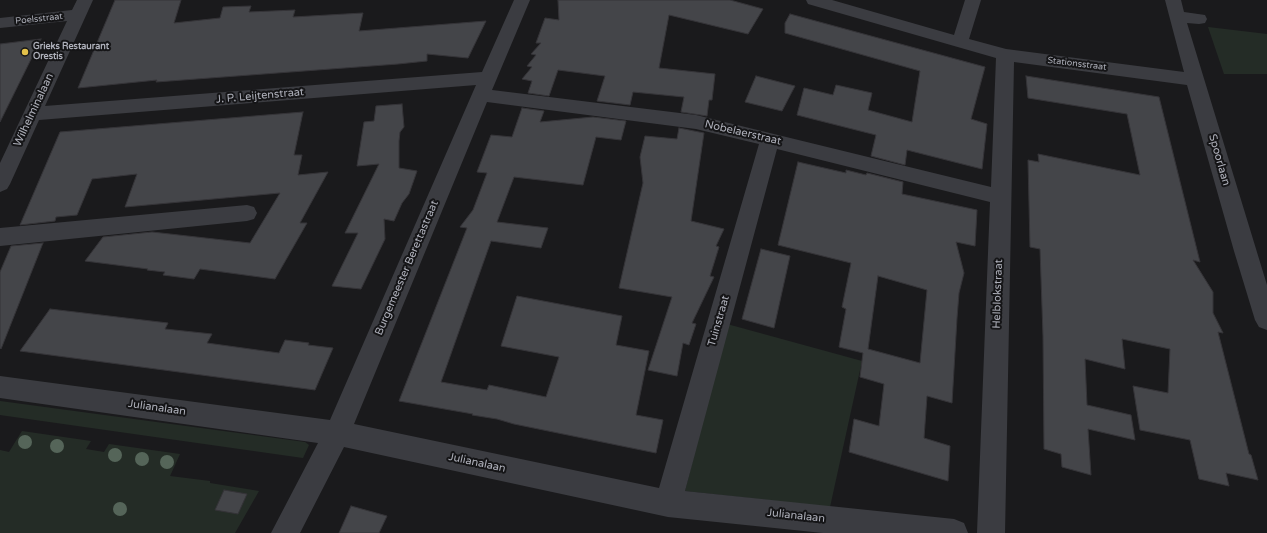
<!DOCTYPE html>
<html>
<head>
<meta charset="utf-8">
<style>
	body { margin:0 }
	canvas { display:block; background:#1a1a1c }
</style>
</head>
<body>
<canvas width="1267" height="533"></canvas>
<script>
const ctx = document.querySelector('canvas').getContext('2d');
ctx.lineJoin = 'round';
function paint(path, color) {
  ctx.fillStyle = color;
  ctx.fill(path, 'evenodd');
}
function toPath(rows) {
  const path = new Path2D();
  for (const r of rows) {
    path.moveTo(r[0], r[1]);
    for (let i = 2; i < r.length; i += 2) path.lineTo(r[i], r[i + 1]);
  }
  return path;
}
function stroke(path, color, width, dash) {
  ctx.strokeStyle = color;
  ctx.lineWidth = width;
  ctx.lineCap = dash ? 'butt' : 'round';
  ctx.setLineDash(dash || []);
  ctx.stroke(path);
}
function write(font, color, halo, rows, align = 'center') {
  ctx.font = font + ' "Varela Round",sans-serif';
  ctx.lineWidth = 4;
  ctx.setLineDash([]);
  ctx.textBaseline = 'middle';
  ctx.strokeStyle = halo;
  ctx.fillStyle = color;
  for (const [text, x, y, turn = 0] of rows) {
    ctx.save();
    ctx.translate(x, y);
    ctx.rotate((+turn || 0) * Math.PI / 180);
    ctx.textAlign = isNaN(turn) ? turn : align;
    if (halo) ctx.strokeText(text, 0, 0);
    ctx.fillText(text, 0, 0);
    ctx.restore();
  }
}
const green = toPath([
	[1208,27,1267,34,1267,74,1224,74],
	[727,324,862,361,830,507,685,491],
	[0,401,305,442,309,445,303,458,0,415],
	[22,431,91,441,86,449,104,452,109,444,180,454,170,476,210,481,210,483,259,491,235,533,0,533,0,450,9,452],
	[224,490,247,494,238,514,215,510]
]);
const building = toPath([
	[115,0,181,0,174,23,220,18,223,7,251,6,249,12,295,10,293,17,363,13,359,31,486,21,468,58,427,54,427,61,398,64,156,82,157,80,78,88,115,0],
	[558,0,730,0,763,9,748,34,669,15,659,68,715,74,712,100,709,100,707,116,681,112,684,97,633,92,630,105,597,101,605,76,558,70,549,96,528,93,532,81,522,79,532,67,527,66,536,55,531,54,541,43,536,43,545,18,559,20,558,0],
	[790,14,985,67,971,119,987,124,982,169,907,150,905,165,871,156,876,135,797,115,804,88,833,95,836,85,872,93,868,110,912,122,920,71,785,33,785,23,790,14],
	[41,39,0,122,0,44,41,39],
	[756,76,795,86,782,111,745,102,756,76],
	[1026,76,1159,97,1200,262,1193,260,1213,292,1213,313,1223,333,1218,332,1249,454,1251,455,1258,480,1226,473,1229,486,1199,479,1190,440,1140,430,1133,386,1168,393,1170,349,1122,339,1125,369,1085,359,1087,405,1131,415,1135,440,1088,429,1091,475,1062,467,1061,454,1044,449,1043,336,1040,249,1030,247,1028,160,1039,162,1038,154,1140,175,1127,114,1028,98,1026,76],
	[402,104,404,127,400,132,399,141,399,168,417,171,409,194,402,203,394,221,384,219,385,239,361,289,332,286,358,233,345,233,379,164,357,166,364,122,374,121,376,106,402,104],
	[522,108,544,111,540,122,593,117,626,121,621,140,596,137,583,185,514,177,497,222,548,228,541,248,491,241,441,382,487,390,489,385,546,397,559,357,501,346,517,296,622,316,616,345,649,351,636,415,663,420,656,453,514,424,497,419,472,415,473,414,399,401,467,228,460,227,473,210,487,173,477,172,491,135,512,137,522,108],
	[303,112,294,155,302,155,298,175,328,172,300,223,307,223,275,279,200,269,194,279,163,275,165,272,147,270,148,269,85,261,103,237,152,232,250,243,280,193,125,207,137,174,92,179,77,215,56,217,55,221,20,225,60,132,303,112],
	[679,128,704,133,691,221,724,229,716,246,719,247,710,276,714,277,692,323,696,324,689,345,683,343,677,376,648,370,672,297,619,288,643,183,640,157,645,136,677,139,679,128],
	[798,162,846,173,846,170,866,175,867,173,903,182,902,194,977,210,975,246,956,242,964,273,959,293,957,318,952,403,927,396,924,438,950,446,948,481,849,452,854,419,879,426,884,384,860,377,863,353,839,347,846,309,842,307,851,263,778,245,798,162],
	[878,276,927,290,920,363,868,349,878,276],
	[43,243,1,349,0,348,0,272,11,246,43,243],
	[761,249,790,256,774,328,742,319,761,249],
	[50,309,168,323,165,329,212,334,207,343,279,353,285,340,309,343,308,345,333,348,315,390,20,351,50,309],
	[224,490,247,494,238,514,215,510,224,490],
	[351,506,387,516,379,533,339,533,351,506]
]);
const minor = toPath([
	[77,0,93,0,45,106,482,72,514,0,530,0,492,90,696,115,991,187,996,58,808,4,806,0,832,0,954,35,965,0,981,0,969,39,1006,49,1184,72,1165,0,1181,0,1184,12,1205,15,1207,19,1205,23,1199,24,1187,23,1267,285,1267,330,1259,327,1255,320,1234,251,1187,85,1014,62,1005,533,977,533,990,202,777,149,685,491,954,519,964,523,968,533,823,533,668,517,344,447,300,533,271,533,318,443,0,398,0,376,330,420,476,85,39,120,10,184,7,189,0,192,0,163,67,21,0,28,0,18,72,10,77,0],
	[487,102,696,129,759,144,659,488,354,424,487,102],
	[247,205,254,207,257,213,254,219,247,221,0,246,0,228,247,205]
]);
const trees = [
	[25,442],
	[57,446],
	[115,455],
	[142,459],
	[167,462],
	[120,509]
];
const markers = [
	[25,52,4,"#e3c14a"]
];
const farStreetnames = [
	["Poelsstraat",39,19,-6],
	["Stationsstraat",1077,64,7]
];
const farPoinames = [
	["Grieks Restaurant",33,47],
	["Orestis",33,57]
];
const streetNames = [
	["J. P. Leijtenstraat",260,96,-5],
	["Wilhelminalaan",34,110,-65],
	["Nobelaerstraat",743,133,13],
	["Spoorlaan",1219,160,74],
	["Burgemeester Berettastraat",407,268,-67],
	["Helblokstraat",998,294,-88],
	["Tuinstraat",719,321,-74],
	["Julianalaan",157,408,8],
	["Julianalaan",477,463,12],
	["Julianalaan",796,516,6]
];
paint(green, '#242c26');
paint(building, '#444549');
stroke(building, '#353438', 1);
paint(minor, '#3b3c41');
ctx.fillStyle = '#556559';
for (const [x, y] of trees) {
  ctx.beginPath();
  ctx.arc(x, y, 7, 0, 2 * Math.PI);
  ctx.fill();
}
for (const [x, y, r, color] of markers) {
  const dot = new Path2D();
  dot.arc(x, y, r, 0, 2 * Math.PI);
  ctx.fillStyle = color;
  ctx.fill(dot);
  stroke(dot, '#151517', 1.5);
}
write('9px', '#aeb0ba', '#151517', farStreetnames);
write('bold 9px', '#aeb0ba', '#151517', farPoinames, 'left');
write('11px', '#aeb0ba', '#151517', streetNames);
</script>
</body>
</html>
